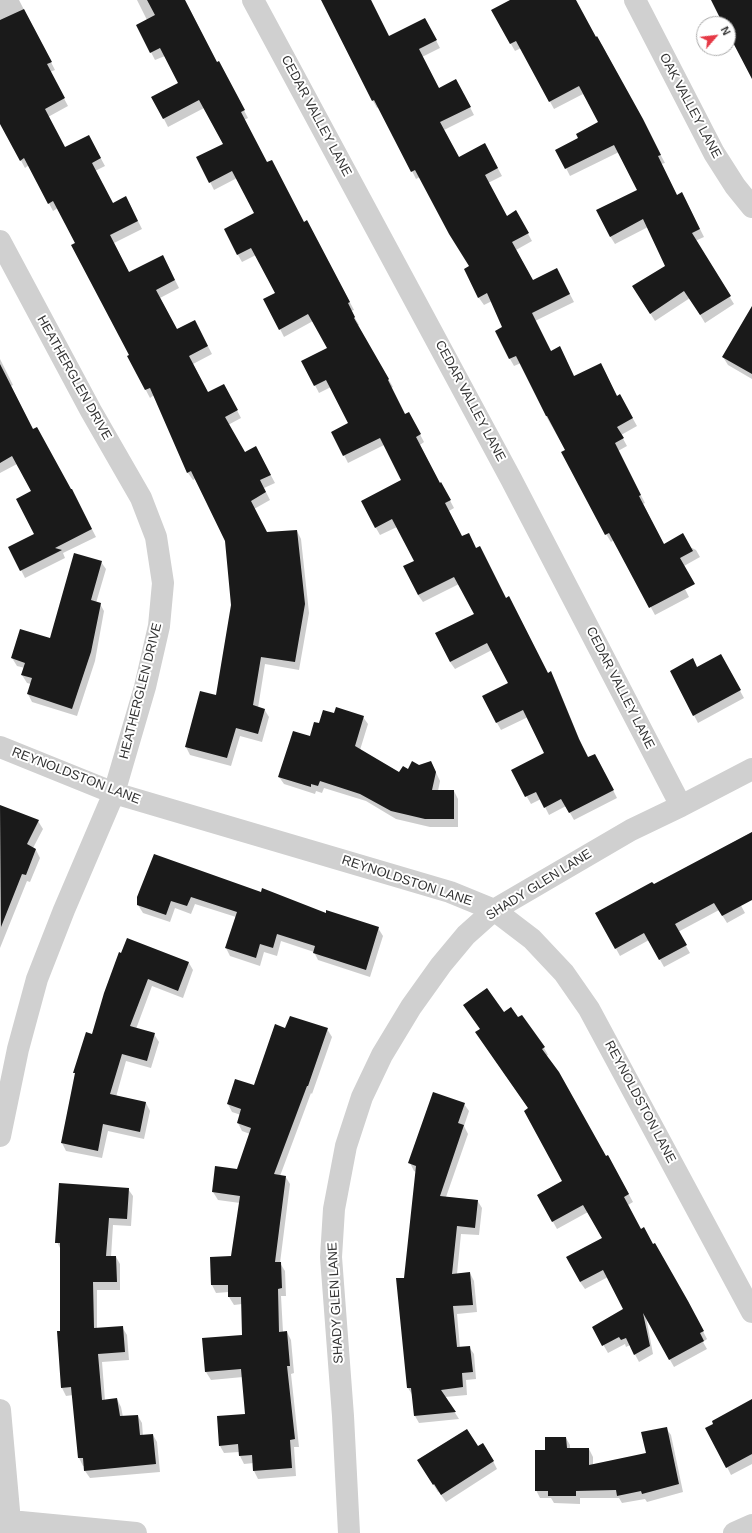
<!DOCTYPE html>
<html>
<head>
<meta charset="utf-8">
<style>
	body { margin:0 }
	#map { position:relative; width:752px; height:1533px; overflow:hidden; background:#fff; font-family:Arial,sans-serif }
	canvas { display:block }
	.north { position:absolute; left:696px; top:16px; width:40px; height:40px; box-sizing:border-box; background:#fff; border:1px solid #adadad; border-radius:50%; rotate:62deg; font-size:11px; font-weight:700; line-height:16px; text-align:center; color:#333 }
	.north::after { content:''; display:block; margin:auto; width:14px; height:18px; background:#e63946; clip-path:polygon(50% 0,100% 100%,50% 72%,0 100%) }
</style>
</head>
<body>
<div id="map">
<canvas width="752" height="1533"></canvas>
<div class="north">N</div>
</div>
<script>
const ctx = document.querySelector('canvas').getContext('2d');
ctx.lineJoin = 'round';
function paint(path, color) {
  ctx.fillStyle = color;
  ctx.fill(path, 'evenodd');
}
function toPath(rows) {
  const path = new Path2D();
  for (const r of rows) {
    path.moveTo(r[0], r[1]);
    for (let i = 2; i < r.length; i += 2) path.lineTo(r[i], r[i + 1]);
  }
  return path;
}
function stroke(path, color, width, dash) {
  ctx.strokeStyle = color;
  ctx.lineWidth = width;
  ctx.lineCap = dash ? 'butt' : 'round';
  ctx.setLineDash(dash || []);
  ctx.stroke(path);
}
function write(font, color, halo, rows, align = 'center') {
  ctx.font = font + ' Arial,sans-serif';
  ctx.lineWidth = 4;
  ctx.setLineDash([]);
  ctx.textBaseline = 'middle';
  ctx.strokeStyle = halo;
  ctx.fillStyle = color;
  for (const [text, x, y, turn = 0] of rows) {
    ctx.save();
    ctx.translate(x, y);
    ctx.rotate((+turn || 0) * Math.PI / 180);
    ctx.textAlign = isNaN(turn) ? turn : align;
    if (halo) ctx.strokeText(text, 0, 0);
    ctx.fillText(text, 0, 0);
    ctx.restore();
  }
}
const shadow = toPath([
	[0,0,19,0,55,70,50,72,68,106,48,117,65,148,93,144,105,166,95,171,113,204,130,205,142,229,114,243,129,273,167,264,179,288,160,298,177,330,199,329,212,354,193,364,208,393,228,393,241,418,228,425,244,453,260,455,275,483,264,488,270,500,254,509,267,533,297,531,301,539,309,613,299,670,265,664,258,708,264,709,269,717,262,742,240,736,231,766,190,755,186,747,217,696,232,605,226,540,195,479,193,480,188,473,154,395,150,398,128,356,130,355,58,208,53,211,29,165,25,168,0,122],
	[137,0,185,0,217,63,223,70,248,118,244,120,267,163,304,223,311,229,354,310,351,311,359,325,357,326,393,387,391,388,405,415,413,421,424,442,420,445,440,484,445,491,454,508,449,511,462,538,476,549,548,674,551,673,555,680,583,748,588,758,599,762,617,798,574,820,566,806,549,815,541,799,531,804,512,771,546,753,528,717,501,730,497,723,484,696,509,683,492,650,455,669,450,662,476,614,459,584,423,602,418,595,415,561,397,527,380,535,376,528,362,501,402,481,384,445,348,463,344,455,349,424,331,387,319,393,303,362,328,349,313,321,284,337,280,329,276,293,256,255,242,262,238,255,225,230,255,214,237,178,214,190,210,182,224,145,204,108,168,127,164,119,152,97,179,83,165,56,155,60,137,25,147,20],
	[322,0,371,0,389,37,429,27,440,48,422,57,439,89,460,88,474,115,444,130,459,159,489,152,502,176,488,183,507,217,516,212,532,241,516,250,533,281,561,277,574,302,535,321,551,352,574,377,605,372,617,397,624,403,637,426,621,435,627,446,618,451,645,503,643,504,664,545,674,539,696,550,700,557,684,566,684,587,689,597,655,615,614,540,611,542,606,534,566,451,546,416,521,363,514,366,510,359,496,332,504,328,492,301,484,305,479,298,466,269,470,267,420,177,416,179,412,171,379,107,377,108,373,101],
	[512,0,575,0,596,38,602,45,665,163,661,164,677,196,686,201,704,237,695,241,734,304,705,323,690,298,655,321,638,294,666,266,648,227,615,244,610,236,638,190,619,152,570,176,566,168,579,139,600,123,583,94,554,109,521,48,515,51,492,11],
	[752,308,752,379,728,365,723,357],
	[0,359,13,385,11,386,33,430,76,498,96,537,63,553,65,558,25,578,21,570,35,535,32,492,17,464,0,473],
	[101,562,106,569,96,603,100,604,104,611,95,661,77,716,32,702,28,694,31,684,27,683,22,675,25,668,17,666,12,658,51,639],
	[722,658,744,698,698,723,671,671,697,668],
	[335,715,363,717,368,724,360,750,400,773,431,762,440,781,438,791,454,791,458,799,458,827,430,827,396,819,366,801,324,788,322,793,316,791,315,794,284,784,279,777,319,725],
	[0,807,38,821,43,829,33,848,36,850,40,858,30,882,27,881,0,948],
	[752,832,752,895,739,902,745,913,727,923,719,910,678,932,690,953,664,967,649,940,620,956,597,914,653,886],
	[261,893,326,914,378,928,383,936,370,977,318,960,314,952,281,941,277,956,264,952,260,966,230,956,226,948,236,917,195,904,191,914,175,908,170,922,143,913,138,905,138,897],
	[127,939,189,963,193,970,183,998,152,986,136,1029,154,1034,159,1042,151,1068,126,1061,116,1097,146,1103,150,1111,144,1139,108,1131,102,1158,66,1151,62,1143,76,1075,75,1073,93,1035],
	[503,1013,544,1048,548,1055,546,1056,606,1158,608,1156,633,1202,628,1205,641,1230,692,1310,707,1339,703,1342,707,1349,674,1367,646,1317,653,1354,639,1362,630,1345,626,1347,625,1344,608,1353,593,1327,625,1309,608,1277,585,1289,580,1282,603,1239,588,1212,557,1229,538,1195,563,1181,529,1109,476,1032],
	[286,1029,327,1029,332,1037,312,1094,311,1093,280,1176,285,1176,290,1184,280,1263,285,1271,286,1296,281,1296,283,1332,287,1332,291,1340,294,1373,291,1374,299,1447,294,1447,296,1476,258,1479,254,1471,254,1463,244,1464,240,1456,239,1452,224,1453,220,1446,246,1415,243,1377,211,1380,206,1372,203,1339,243,1336,242,1304,234,1305,229,1297,229,1292,216,1293,212,1285,211,1258,232,1257,240,1203,218,1200,213,1192,216,1168,238,1170,250,1134,242,1131,238,1123,241,1115,232,1112,228,1104,254,1087],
	[464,1104,469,1111,464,1126,468,1134,446,1197,477,1200,482,1208,479,1235,461,1234,457,1274,470,1273,474,1281,477,1312,457,1314,460,1348,469,1347,474,1354,476,1379,466,1380,467,1395,445,1397,459,1419,419,1423,415,1416,413,1396,408,1388,405,1279,416,1172,414,1171,410,1163],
	[128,1189,133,1196,131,1226,113,1225,111,1257,116,1257,120,1264,120,1290,97,1290,97,1329,122,1327,127,1335,129,1360,102,1362,105,1400,117,1399,121,1407,123,1417,138,1416,142,1423,143,1436,153,1435,157,1442,160,1472,90,1478,85,1471,85,1466,83,1466,79,1458,73,1395,66,1396,62,1388,58,1332,61,1332,61,1250,57,1242],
	[752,1402,752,1464,731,1475,727,1467],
	[666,1428,671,1435,683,1492,647,1502,645,1499,622,1503,619,1498,580,1498,580,1504,554,1503,551,1498,540,1498,536,1490,546,1451,566,1438,570,1445,570,1449,589,1449,593,1457,593,1465,647,1454],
	[478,1447,493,1461,497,1469,446,1502,439,1492,438,1492,423,1468]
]);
const building = toPath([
	[147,0,185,0,217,62,219,61,245,110,241,112,267,162,272,160,304,222,307,220,350,302,348,303,355,317,354,318,389,379,388,380,405,414,409,412,421,434,416,437,440,483,441,482,451,500,445,503,462,536,469,533,476,548,480,546,506,598,509,596,548,673,551,671,579,739,588,757,595,754,614,790,569,813,561,799,544,808,536,792,525,797,511,770,544,753,523,710,496,723,482,696,508,683,487,643,450,662,435,633,474,614,454,577,418,595,403,566,414,561,392,519,375,528,361,501,401,480,380,438,343,456,331,432,348,423,326,380,314,386,301,361,327,348,308,314,279,330,263,299,275,293,251,248,237,255,224,229,254,213,232,171,209,183,196,157,223,144,199,100,163,119,151,97,178,83,160,48,150,53,136,25,155,15],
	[321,0,371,0,389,36,425,18,437,40,419,49,439,88,456,79,471,107,440,122,459,157,485,143,498,168,485,175,507,216,516,210,529,233,512,242,533,280,557,268,570,294,532,313,551,351,560,346,574,376,601,363,617,396,620,394,633,418,617,427,624,438,615,443,641,495,639,496,664,544,683,533,693,551,680,558,695,584,649,608,609,533,605,535,561,452,565,450,547,416,546,416,516,356,509,359,495,331,502,327,487,293,478,298,464,269,469,266,449,234,415,170,411,172,374,100,372,101],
	[510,0,576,0,596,37,597,36,643,119,661,155,658,156,677,195,682,192,700,229,692,233,731,296,700,315,684,291,650,314,632,286,665,266,643,219,610,237,596,210,637,190,614,145,565,169,555,150,578,138,576,134,598,122,579,86,549,102,516,41,510,44,491,10],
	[711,0,752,0,752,79,728,33,728,24,723,24],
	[24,9,52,62,47,64,65,98,45,109,65,147,89,135,101,158,92,163,113,203,126,196,138,221,110,235,129,272,163,255,175,280,156,290,177,329,195,320,208,346,189,356,208,392,224,384,238,410,225,417,245,452,256,446,271,475,260,480,266,492,251,501,267,532,297,530,305,604,295,662,261,657,253,705,265,709,258,734,236,728,227,758,185,747,200,691,216,695,231,605,225,541,191,471,187,473,150,388,145,390,127,356,129,355,71,245,75,243,53,201,48,204,24,158,20,161,0,124,0,20],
	[752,306,752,374,722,357],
	[0,364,33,429,37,427,71,489,72,489,92,529,55,548,62,550,20,571,8,547,34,534,16,499,31,491,12,456,0,463],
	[74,553,102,561,91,600,101,603,91,652,72,709,27,694,32,678,21,675,25,663,11,658,20,629,50,638],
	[721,654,741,690,693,716,670,671,693,658,697,667],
	[336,707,364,716,355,746,399,772,403,766,408,769,412,761,419,765,431,761,436,772,432,790,454,790,454,819,425,819,391,811,360,794,320,781,318,786,311,784,311,787,278,777,293,731,310,736,314,722,319,723,323,710,334,713],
	[0,805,39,820,27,844,36,849,26,875,22,874,1,927],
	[752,832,752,900,722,916,714,903,675,924,687,945,659,960,644,933,615,949,595,913,652,882,654,884],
	[154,854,261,892,262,888,326,913,326,910,379,927,366,970,313,953,315,946,277,934,273,948,260,944,256,958,225,948,237,912,191,897,187,906,171,901,166,915,137,905,137,897],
	[127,938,189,962,178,991,148,979,130,1026,155,1033,147,1061,122,1054,110,1094,146,1102,140,1132,103,1124,98,1151,61,1143,75,1073,73,1073,86,1032,92,1034,104,993,119,952,121,953],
	[487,988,504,1012,511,1007,518,1017,522,1015,545,1047,542,1049,559,1072,606,1156,608,1155,629,1194,624,1197,641,1229,644,1227,653,1244,655,1243,688,1301,704,1331,700,1333,704,1341,669,1360,643,1313,650,1346,634,1355,626,1338,621,1340,619,1337,602,1346,592,1327,623,1309,603,1270,580,1282,566,1257,602,1238,583,1205,552,1222,537,1195,562,1181,524,1111,528,1108,475,1032,480,1029,463,1005],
	[290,1016,328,1028,308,1086,307,1086,274,1174,286,1176,275,1262,281,1262,282,1288,278,1289,279,1332,287,1331,290,1366,287,1366,295,1439,290,1440,292,1468,253,1471,252,1455,239,1456,238,1444,219,1446,217,1416,245,1414,241,1369,205,1372,202,1338,242,1335,241,1297,228,1297,228,1285,211,1285,210,1257,231,1256,240,1196,212,1192,215,1166,237,1169,251,1128,237,1123,241,1109,227,1104,235,1079,254,1085,275,1024,285,1028],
	[433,1092,465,1103,458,1123,464,1125,440,1196,478,1200,475,1228,457,1226,452,1274,470,1272,473,1305,453,1306,457,1347,470,1346,473,1372,462,1373,463,1387,441,1390,456,1412,414,1416,411,1388,407,1388,396,1278,404,1278,416,1166,408,1163],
	[59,1183,129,1188,127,1219,109,1218,106,1256,116,1256,117,1282,93,1282,94,1328,123,1326,125,1352,98,1354,102,1400,117,1398,120,1416,138,1415,140,1435,153,1434,156,1464,84,1471,83,1458,78,1458,71,1387,61,1388,57,1331,60,1331,60,1243,55,1243],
	[752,1399,752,1454,726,1468,705,1428,713,1424,712,1421],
	[667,1427,679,1484,642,1494,641,1491,617,1496,616,1490,576,1491,576,1496,548,1496,548,1491,535,1491,535,1450,545,1450,545,1437,566,1437,567,1448,589,1448,589,1465,646,1453,641,1432],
	[467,1429,478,1446,483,1443,494,1461,441,1495,434,1484,433,1485,417,1460]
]);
const minor = toPath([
	[253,0,511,479,681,806],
	[635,0,714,153,735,186,752,207],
	[0,241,91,411,141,498,156,537,163,583,159,626,145,687,114,793,64,910,37,979,18,1049,0,1136],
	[0,747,114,793,450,892,494,910,532,939,564,973,589,1009,752,1312],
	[0,1410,11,1533],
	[0,1520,136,1533],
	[349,1533,343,1416,331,1257,334,1209,346,1146,362,1097,382,1055,411,1007,441,965,466,935,494,910,631,830,681,806,752,769],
	[734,1533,752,1525]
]);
const streetNames = [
	["OAK VALLEY LANE",690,106,62],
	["CEDAR VALLEY LANE",316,116,62],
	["HEATHERGLEN DRIVE",74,378,61],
	["CEDAR VALLEY LANE",470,401,62],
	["CEDAR VALLEY LANE",620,688,63],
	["HEATHERGLEN DRIVE",141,691,-76],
	["REYNOLDSTON LANE",76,776,21],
	["REYNOLDSTON LANE",407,881,18],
	["SHADY GLEN LANE",539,885,-32],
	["REYNOLDSTON LANE",640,1102,62],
	["SHADY GLEN LANE",336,1303,-93]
];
paint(shadow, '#0003');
paint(building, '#1a1a1a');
stroke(minor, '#d0d0d0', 22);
write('13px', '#333', '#fff', streetNames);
</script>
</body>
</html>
